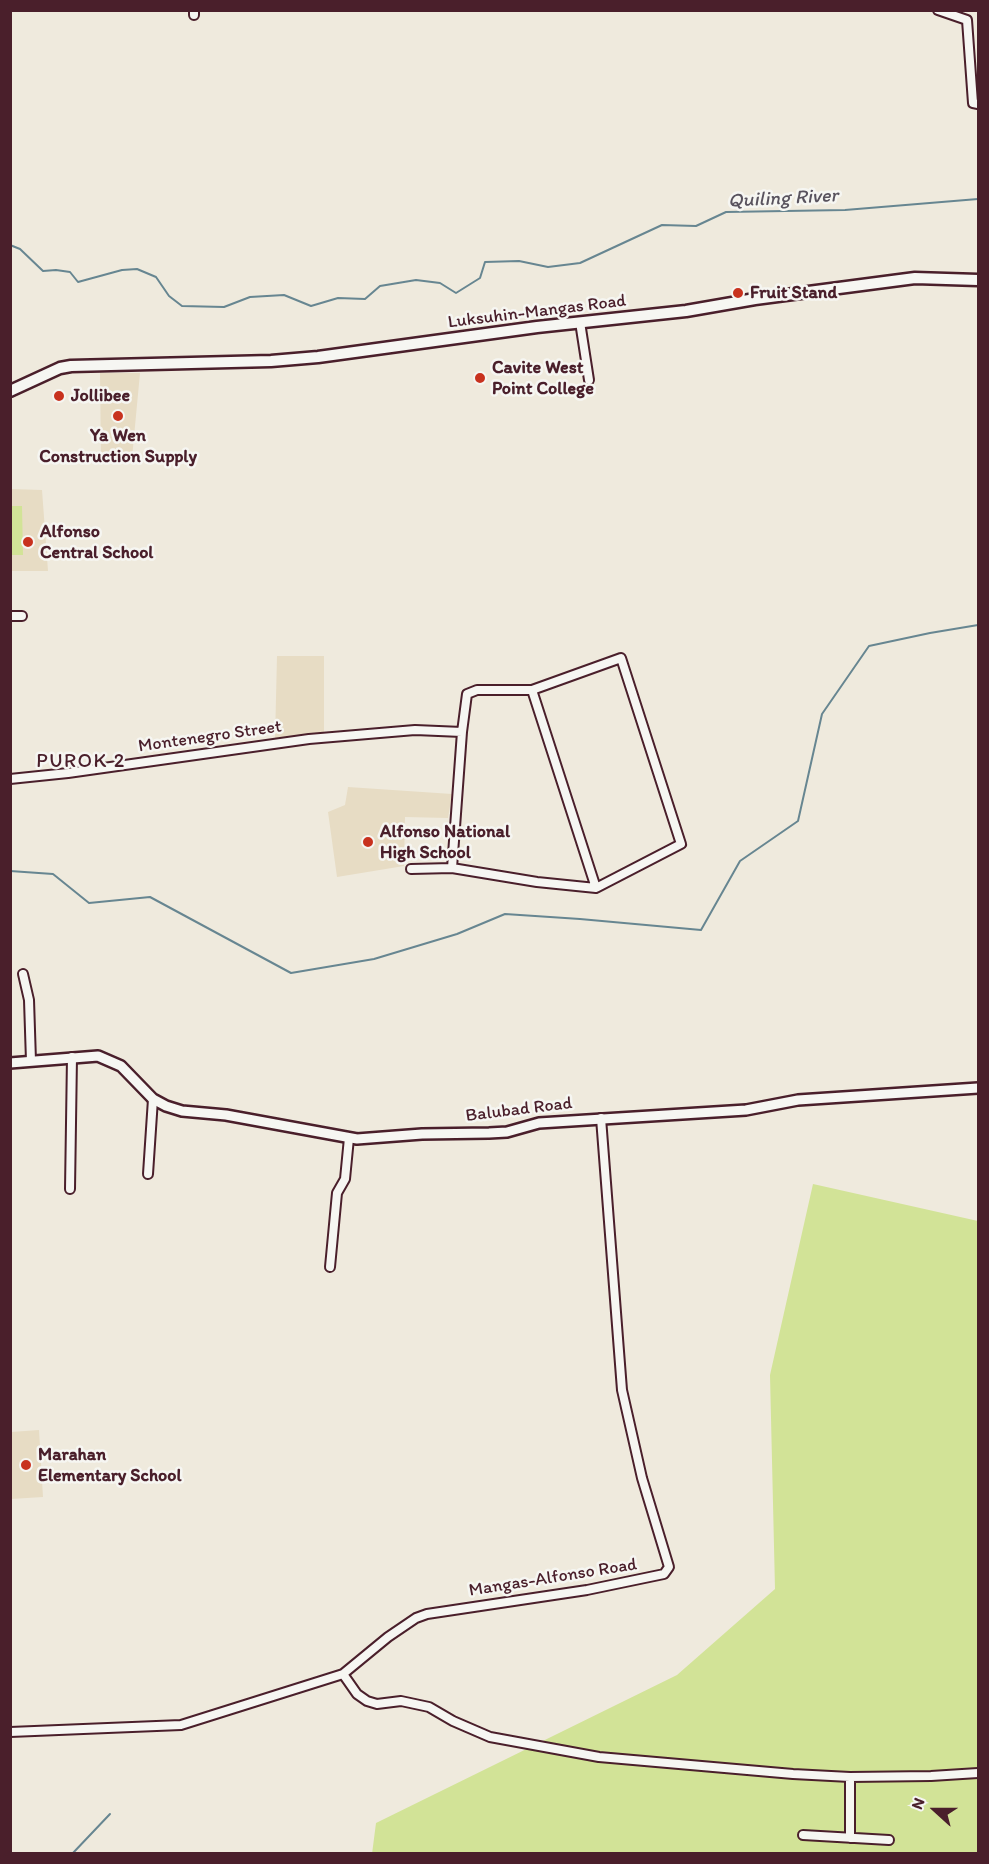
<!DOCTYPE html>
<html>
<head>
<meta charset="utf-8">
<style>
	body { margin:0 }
	#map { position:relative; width:989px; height:1864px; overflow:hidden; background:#efeadd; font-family:Itim,sans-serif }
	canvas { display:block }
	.frame { position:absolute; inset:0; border:12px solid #4a1f2b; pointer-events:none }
	.north { position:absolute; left:905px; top:1780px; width:60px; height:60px; -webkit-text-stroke:4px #f6f6f2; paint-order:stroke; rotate:291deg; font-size:16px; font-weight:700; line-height:24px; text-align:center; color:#4a1f2b }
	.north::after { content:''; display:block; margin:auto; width:21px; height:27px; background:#4a1f2b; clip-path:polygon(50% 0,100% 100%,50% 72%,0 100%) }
</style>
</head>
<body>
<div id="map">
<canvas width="989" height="1864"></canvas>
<div class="frame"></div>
<div class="north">N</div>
</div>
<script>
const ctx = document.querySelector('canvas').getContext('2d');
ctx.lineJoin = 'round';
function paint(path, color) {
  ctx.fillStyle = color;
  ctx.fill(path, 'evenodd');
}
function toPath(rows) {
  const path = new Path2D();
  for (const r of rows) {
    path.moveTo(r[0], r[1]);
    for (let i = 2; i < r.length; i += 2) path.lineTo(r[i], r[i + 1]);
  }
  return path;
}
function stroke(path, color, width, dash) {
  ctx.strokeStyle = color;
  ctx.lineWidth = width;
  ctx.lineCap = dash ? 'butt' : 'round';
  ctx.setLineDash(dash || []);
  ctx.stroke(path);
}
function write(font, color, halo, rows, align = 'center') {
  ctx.font = font + ' Itim,sans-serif';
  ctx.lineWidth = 5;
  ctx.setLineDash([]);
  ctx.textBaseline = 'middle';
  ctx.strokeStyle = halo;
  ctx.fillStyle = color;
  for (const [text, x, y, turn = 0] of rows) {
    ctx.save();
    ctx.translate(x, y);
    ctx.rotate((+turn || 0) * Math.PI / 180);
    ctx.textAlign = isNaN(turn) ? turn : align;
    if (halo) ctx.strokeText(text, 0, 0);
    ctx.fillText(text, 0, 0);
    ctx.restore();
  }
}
const built = toPath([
	[100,373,140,373,132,458,101,459],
	[11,489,42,490,48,571,11,571],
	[277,656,324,656,324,734,275,740],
	[348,787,452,794,448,818,405,817,404,866,337,877,328,812,345,805],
	[39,1430,43,1497,11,1499,11,1432]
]);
const green = toPath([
	[22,506,23,555,11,555,11,506],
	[813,1184,978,1221,978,1853,372,1854,376,1823,677,1675,775,1589,770,1375]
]);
const stream = toPath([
	[10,245,20,249,43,271,56,270,70,272,78,282,122,270,137,269,156,277,169,296,182,306,224,307,250,297,284,295,311,306,338,298,365,299,380,286,416,280,440,283,456,293,480,278,485,262,519,261,548,267,580,263,662,225,696,226,726,212,845,210,978,199],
	[10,871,53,874,89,903,150,897,291,973,374,959,457,934,505,914,580,919,701,930,740,861,798,821,822,714,869,646,930,633,978,625],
	[72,1854,110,1814]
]);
const minor = toPath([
	[194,10,194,15],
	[938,10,967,20,973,103,978,104],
	[580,322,589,380],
	[10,616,22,616],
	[532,690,596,888],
	[10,779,68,773,309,739,415,730,462,732],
	[411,869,452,868,537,882,596,888,681,844,621,658,532,690,477,690,467,694,462,732,452,868],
	[23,974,29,1000,31,1061],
	[148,1174,153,1099],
	[70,1189,72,1057],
	[330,1267,337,1193,345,1179,349,1138],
	[343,1674,357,1694,367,1701,377,1704,401,1701,429,1707,453,1721,490,1737,599,1757,793,1774,850,1777,931,1776,978,1773],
	[10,1732,181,1725,343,1674,388,1637,416,1618,427,1614,587,1590,664,1574,669,1567,642,1478,622,1390,601,1118],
	[850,1777,850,1838],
	[803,1835,889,1840]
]);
const tertiary = toPath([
	[10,1063,98,1056,121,1066,153,1099,166,1106,182,1111,226,1115,357,1139,422,1134,489,1133,507,1132,539,1123,746,1110,798,1100,978,1088]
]);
const secondary = toPath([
	[10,391,60,368,71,366,271,361,318,357,537,327,686,311,755,299,915,278,978,280]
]);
const markers = [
	[738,293,6,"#c8321e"],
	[480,378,6,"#c8321e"],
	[59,396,6,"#c8321e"],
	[118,416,6,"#c8321e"],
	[28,542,6,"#c8321e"],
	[368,842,6,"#c8321e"],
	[26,1465,6,"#c8321e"]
];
const poiNames = [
	["Fruit Stand",750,293],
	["Cavite West",492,368],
	["Point College",492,389],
	["Jollibee",71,396],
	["Ya Wen",118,436,"center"],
	["Construction Supply",118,457,"center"],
	["Alfonso",40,532],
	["Central School",40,553],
	["Alfonso National",380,832],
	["High School",380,853],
	["Marahan",38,1455],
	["Elementary School",38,1476]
];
const streetNames = [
	["Luksuhin-Mangas Road",537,312,-7],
	["Montenegro Street",210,737,-8],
	["Balubad Road",519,1110,-7],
	["Mangas-Alfonso Road",553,1578,-9]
];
const waterNames = [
	["Quiling River",783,199,-3]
];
const neighbourhoodNames = [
	["PUROK 2",81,762]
];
paint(built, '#e7dcc4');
paint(green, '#d2e397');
stroke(stream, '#678691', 2);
stroke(minor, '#4a1f2b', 12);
stroke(tertiary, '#4a1f2b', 14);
stroke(secondary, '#4a1f2b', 15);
stroke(minor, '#f6f6f2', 8);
stroke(tertiary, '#f6f6f2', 9);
stroke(secondary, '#f6f6f2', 10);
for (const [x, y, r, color] of markers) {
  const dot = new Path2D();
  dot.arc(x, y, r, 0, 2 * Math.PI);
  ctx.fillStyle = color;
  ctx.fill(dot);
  stroke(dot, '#f6f6f2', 2);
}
write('bold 18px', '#4a1f2b', '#f6f6f2', poiNames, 'left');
write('18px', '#4a1f2b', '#f6f6f2', streetNames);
write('italic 20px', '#59535e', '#f6f6f2', waterNames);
ctx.letterSpacing = '1.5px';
write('20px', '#4a1f2b', '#f6f6f2', neighbourhoodNames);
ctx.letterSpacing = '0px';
</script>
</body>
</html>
